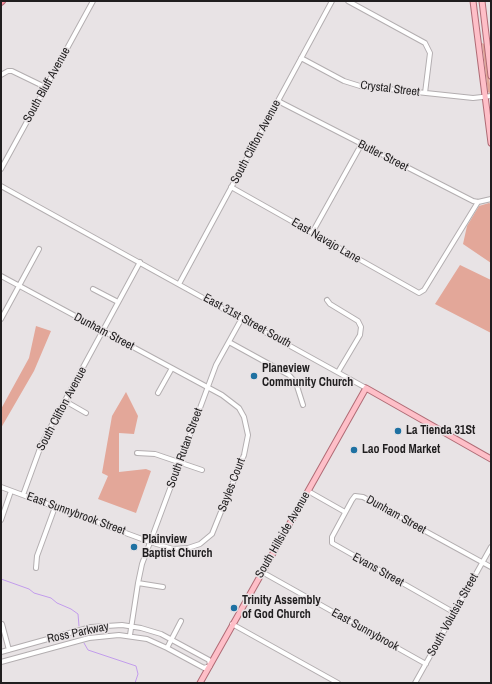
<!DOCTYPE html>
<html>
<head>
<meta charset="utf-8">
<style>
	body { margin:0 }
	#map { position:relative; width:492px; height:684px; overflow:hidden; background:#e8e3e5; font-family:"Archivo Narrow",sans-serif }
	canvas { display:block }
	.frame { position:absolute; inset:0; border:2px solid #201e1f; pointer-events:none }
</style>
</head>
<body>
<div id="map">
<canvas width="492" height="684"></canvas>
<div class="frame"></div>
</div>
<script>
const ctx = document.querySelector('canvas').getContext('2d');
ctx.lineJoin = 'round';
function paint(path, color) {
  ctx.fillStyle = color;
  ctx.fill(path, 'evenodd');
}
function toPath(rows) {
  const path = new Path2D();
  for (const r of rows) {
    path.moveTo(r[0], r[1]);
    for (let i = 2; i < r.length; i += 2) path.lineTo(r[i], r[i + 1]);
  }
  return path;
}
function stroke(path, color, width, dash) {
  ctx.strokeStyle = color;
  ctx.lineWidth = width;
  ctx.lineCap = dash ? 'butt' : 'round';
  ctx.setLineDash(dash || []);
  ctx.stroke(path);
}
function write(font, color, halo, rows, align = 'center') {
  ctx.font = font + ' "Archivo Narrow",sans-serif';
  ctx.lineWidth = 3;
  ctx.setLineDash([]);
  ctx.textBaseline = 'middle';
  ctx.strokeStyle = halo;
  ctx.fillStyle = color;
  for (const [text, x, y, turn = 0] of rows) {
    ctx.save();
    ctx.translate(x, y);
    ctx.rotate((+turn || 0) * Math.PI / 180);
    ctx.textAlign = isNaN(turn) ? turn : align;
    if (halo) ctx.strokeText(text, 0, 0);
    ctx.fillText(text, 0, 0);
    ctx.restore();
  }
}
const green = toPath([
	[482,43,484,44,487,58,491,94,488,92,487,84],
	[489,203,491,204,491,263,463,244,467,226,479,206],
	[460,265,491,280,491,333,435,304],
	[36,326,51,331,34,371,1,428,1,409,29,358],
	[126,392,138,416,134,434,119,433,119,472,146,469,151,471,136,513,98,499,108,476,102,473,112,416]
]);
const stream = toPath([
	[1,579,29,589,34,593,51,598,57,603,71,609,78,614,79,626],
	[84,643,88,650,136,666,138,674,135,683]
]);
const minor = toPath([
	[348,1,425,43,430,53,425,93],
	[301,58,344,81,360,86,473,98,491,96],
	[1,75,8,71,12,71,45,87],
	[278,101,473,201,478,202,491,199],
	[1,169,93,1],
	[1,186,366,388],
	[231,187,419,293,424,290,478,202],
	[312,233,361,145],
	[1,276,222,395,239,408,244,417,248,435,244,455,212,534,200,544,188,548,173,549,150,542,1,487],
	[179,284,332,1],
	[93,289,118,302],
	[327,300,330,304,358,321,361,327,360,335,338,372],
	[1,319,39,249],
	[229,342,289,375,296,383,303,405],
	[158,393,172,368],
	[65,401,86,413],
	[137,453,155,454,202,470],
	[308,491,345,512],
	[23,495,42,443,140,262],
	[1,520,11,491],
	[36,568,37,556,55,507],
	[262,572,426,664],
	[138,583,163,587],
	[455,613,332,543,332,537,352,500,355,496,363,497,491,567],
	[2,624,9,650],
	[232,624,338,683],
	[130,635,138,583,142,564,216,365,242,318],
	[167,648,181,621],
	[1,652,91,627,122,625,141,628,161,634,209,660,210,666,204,668,167,648,147,639,119,635,89,638,1,662],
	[415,683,491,547]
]);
const major = toPath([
	[473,1,491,143],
	[482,1,491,76],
	[200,683,366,388,491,459]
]);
const highway = toPath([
	[1,2,2,1]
]);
const markers = [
	[254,376,4,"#1f71a2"],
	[398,431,4,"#1f71a2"],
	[354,450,4,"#1f71a2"],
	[134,547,4,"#1f71a2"],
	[234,608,4,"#1f71a2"]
];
const streetNames = [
	["South Bluff Avenue",47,85,-61],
	["Crystal Street",390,89,7],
	["South Clifton Avenue",256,142,-62],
	["Butler Street",383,156,27],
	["East Navajo Lane",326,241,30],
	["East 31st Street South",247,321,29],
	["Dunham Street",104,332,28],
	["South Clifton Avenue",62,409,-62],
	["South Rutan Street",185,448,-70],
	["Sayles Court",232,485,-69],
	["East Sunnybrook Street",76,514,20],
	["Dunham Street",396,515,29],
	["South Hillside Avenue",283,535,-60],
	["Evans Street",378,570,29],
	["South Volutsia Street",453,615,-61],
	["East Sunnybrook",365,630,29],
	["Ross Parkway",78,633,-12]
];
const poiNames = [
	["Planeview",262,369],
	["Community Church",262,383],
	["La Tienda 31St",406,431],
	["Lao Food Market",362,450],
	["Plainview",142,540],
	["Baptist Church",142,554],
	["Trinity Assembly",242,601],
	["of God Church",242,615]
];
paint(green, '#e3a799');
stroke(stream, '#c29cec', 1);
stroke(minor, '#b3aeb0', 6);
stroke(major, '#b06b75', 7);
stroke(highway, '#b06b75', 8);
stroke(minor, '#fff', 4);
stroke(major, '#febfc8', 5);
stroke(highway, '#fe95a4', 6);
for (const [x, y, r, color] of markers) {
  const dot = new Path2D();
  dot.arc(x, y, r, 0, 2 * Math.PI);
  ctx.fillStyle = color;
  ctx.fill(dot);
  stroke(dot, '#e8e3e5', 1.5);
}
write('12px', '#201e1f', '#e8e3e5', streetNames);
write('bold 12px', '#201e1f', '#e8e3e5', poiNames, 'left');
</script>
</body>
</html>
